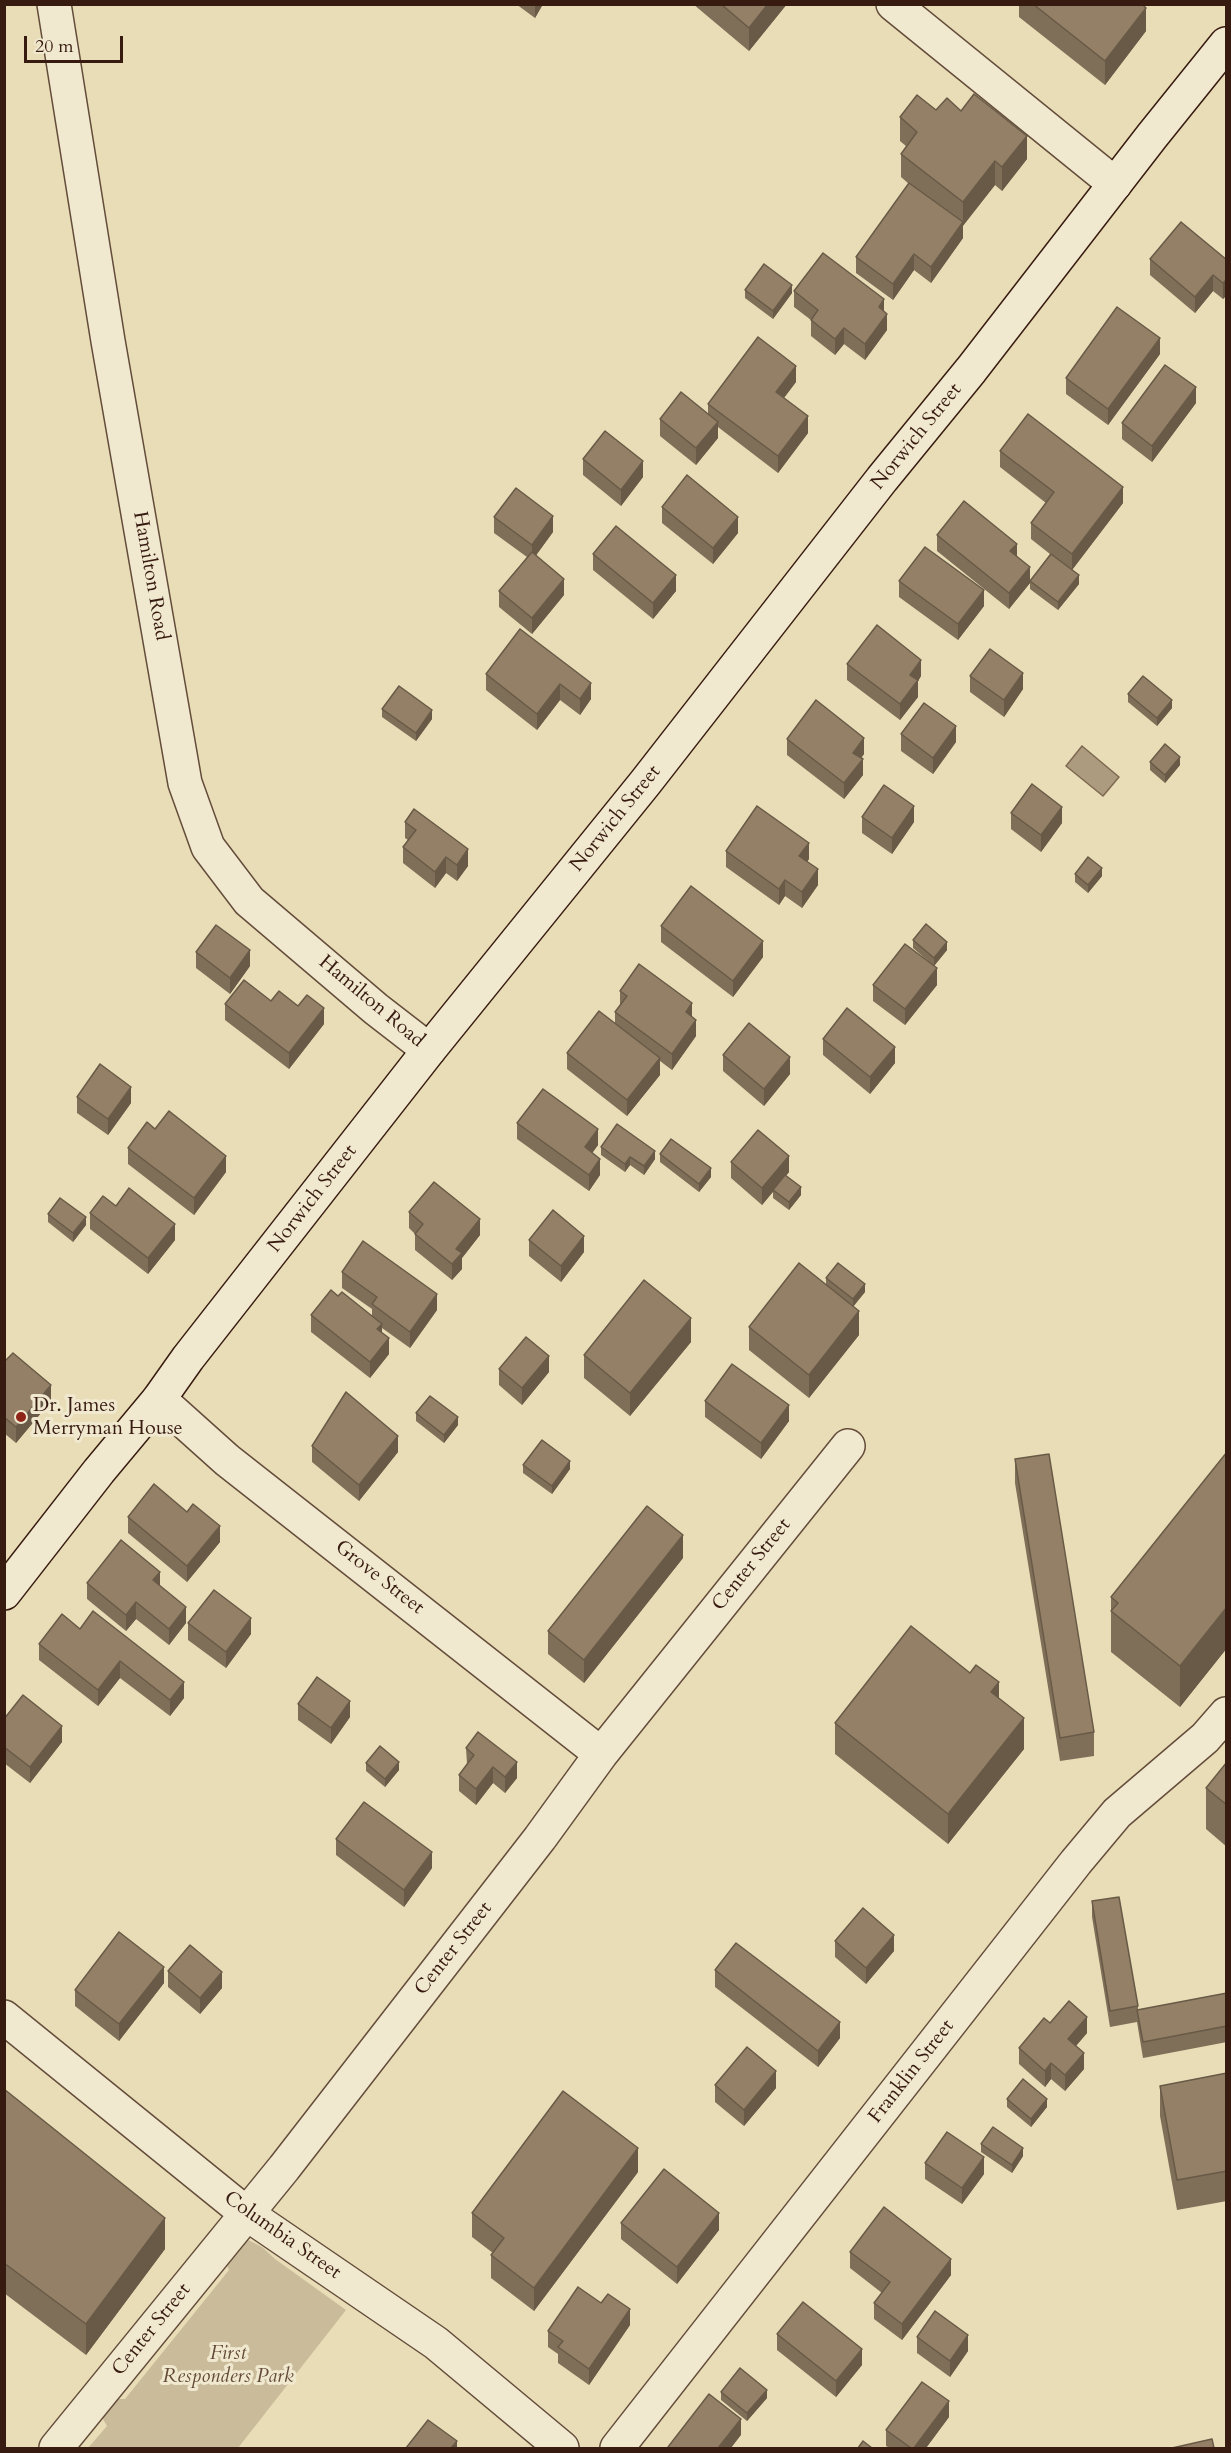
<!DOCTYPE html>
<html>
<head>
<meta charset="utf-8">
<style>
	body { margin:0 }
	#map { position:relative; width:1231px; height:2453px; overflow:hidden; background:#e8ddb6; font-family:Cardo,serif }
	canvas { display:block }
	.frame { position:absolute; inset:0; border:6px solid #381b10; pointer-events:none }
	.scale { position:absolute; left:24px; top:36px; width:99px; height:27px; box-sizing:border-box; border:3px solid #381b10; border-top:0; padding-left:8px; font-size:18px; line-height:21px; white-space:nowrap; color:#381b10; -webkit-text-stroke:4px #f0e9d0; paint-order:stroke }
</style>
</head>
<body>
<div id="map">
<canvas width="1231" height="2453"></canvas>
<div class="frame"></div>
<div class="scale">20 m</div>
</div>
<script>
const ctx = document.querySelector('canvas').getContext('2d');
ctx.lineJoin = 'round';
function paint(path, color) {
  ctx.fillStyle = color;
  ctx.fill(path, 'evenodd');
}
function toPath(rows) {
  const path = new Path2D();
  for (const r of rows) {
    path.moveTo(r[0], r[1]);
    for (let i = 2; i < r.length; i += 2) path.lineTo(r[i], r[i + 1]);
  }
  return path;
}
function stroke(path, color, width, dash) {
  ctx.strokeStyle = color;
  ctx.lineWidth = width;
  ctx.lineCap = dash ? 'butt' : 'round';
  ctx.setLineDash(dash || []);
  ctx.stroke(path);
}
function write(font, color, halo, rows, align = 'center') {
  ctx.font = font + ' Cardo,serif';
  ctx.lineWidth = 6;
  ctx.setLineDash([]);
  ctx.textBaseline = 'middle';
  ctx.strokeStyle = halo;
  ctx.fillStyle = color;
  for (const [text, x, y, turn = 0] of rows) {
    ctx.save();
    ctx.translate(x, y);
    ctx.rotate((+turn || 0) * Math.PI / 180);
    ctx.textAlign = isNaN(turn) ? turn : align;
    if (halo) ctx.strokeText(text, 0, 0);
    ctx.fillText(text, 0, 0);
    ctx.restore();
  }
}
const green = toPath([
	[246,2239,262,2247,275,2259,346,2310,238,2448,88,2448,107,2426,103,2419,102,2409,117,2399,125,2399,229,2270,226,2263]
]);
const water = toPath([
	[1082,746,1119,777,1103,796,1066,766,1082,746]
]);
const street = toPath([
	[54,4,108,341,185,783,208,847,249,901,376,1009,429,1050],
	[893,4,1115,184],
	[159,1399,227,1460,601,1754],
	[4,2017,247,2214,436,2343,562,2448],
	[56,2448,284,2168,540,1838,601,1754,848,1446],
	[617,2448,1076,1862,1117,1813,1205,1738,1226,1714]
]);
const secondary = toPath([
	[4,1593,99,1471,159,1399,188,1358,429,1050,645,783,882,479,971,370,1152,136,1226,44]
]);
const wall = toPath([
	[516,4,543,4,535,18],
	[693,4,787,4,749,51],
	[1019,4,1142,4,1146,31,1105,85,1019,17],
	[936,110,961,111,1027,159,1002,191,995,185,963,225,963,238,931,283,914,270,893,300,856,273,856,257,909,184,901,177,901,154,906,146,900,141,900,117],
	[1150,259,1227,260,1227,295,1223,299,1213,291,1195,313,1150,275],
	[745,290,792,293,773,319,745,298],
	[794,291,884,312,887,330,865,360,844,344,835,355,811,336,811,320,794,307],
	[1160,354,1108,425,1066,394,1066,378],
	[796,382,784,398,808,433,778,473,718,427,718,438,696,465,660,436,660,419,708,414,708,404],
	[1196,403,1152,462,1122,439,1122,423],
	[1000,451,1123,503,1072,570,1079,584,1058,610,1030,589,1030,581,1050,554,1031,539,1031,523,1046,503,1000,467],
	[583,459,643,477,621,506,583,475],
	[662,507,738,533,713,564,662,523],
	[494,517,553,532,536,555,564,595,532,634,499,607,499,591,527,557,494,533],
	[937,535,1017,556,1030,583,1009,609,937,551],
	[593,554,676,591,653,619,593,570],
	[899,581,984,606,958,640,899,597],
	[520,629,591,699,580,715,560,700,537,730,486,690,486,674],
	[847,664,921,676,918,681,918,697,900,720,847,680],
	[970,676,1023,689,1004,717,970,692],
	[1128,694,1172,708,1157,726,1128,702],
	[382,709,432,719,416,741,382,717],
	[901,734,956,742,933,774,901,751],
	[787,739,864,754,861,758,863,775,844,799,787,755],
	[1150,762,1180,765,1165,783,1150,770],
	[1011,813,1062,823,1041,852,1011,829],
	[862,817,914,822,892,854,862,833],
	[405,822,468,866,457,881,446,873,435,888,403,863,403,847,408,840,405,838],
	[726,851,809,859,807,862,818,885,802,908,785,896,779,905,726,867],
	[1075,874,1102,876,1088,893,1075,882],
	[661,926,763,957,733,997,661,942],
	[913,940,947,950,934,966,913,948],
	[196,952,250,966,230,994,196,968],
	[873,985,937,985,905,1025,873,1001],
	[620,991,692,1017,696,1036,672,1070,660,1061,660,1075,627,1116,567,1069,567,1053,615,1024,615,1012,620,1006],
	[271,1001,298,1006,324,1024,289,1069,225,1020,225,1004],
	[823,1039,895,1063,870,1094,823,1055],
	[723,1055,790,1074,764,1106,723,1071],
	[77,1097,131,1103,108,1135,77,1113],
	[517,1123,598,1145,592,1153,600,1175,589,1191,517,1139],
	[155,1129,226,1172,194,1215,128,1164,128,1148],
	[601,1147,655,1159,644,1175,630,1165,625,1172,601,1155],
	[660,1154,711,1177,699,1192,660,1162],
	[731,1162,789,1172,786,1176,801,1195,789,1210,773,1198,773,1192,762,1205,731,1178],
	[116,1206,175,1240,148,1274,90,1229,90,1213],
	[409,1212,480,1235,462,1258,462,1269,452,1280,415,1250,415,1234,409,1228],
	[48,1214,86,1225,73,1242,48,1222],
	[529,1240,584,1252,561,1282,529,1256],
	[342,1272,437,1310,410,1348,382,1328,382,1333,389,1354,370,1378,311,1332,311,1315,338,1296,372,1316,372,1309,342,1288],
	[826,1278,865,1292,853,1306,859,1335,809,1398,749,1350,749,1327,826,1285],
	[691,1342,630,1416,584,1378,584,1355],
	[4,1362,51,1401,16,1443,4,1433],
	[499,1369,549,1372,522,1405,499,1385],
	[705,1401,789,1421,761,1459,705,1417],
	[416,1413,458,1425,444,1443,416,1421],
	[312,1446,398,1452,359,1501,312,1462],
	[1227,1452,1227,1648,1180,1707,1111,1652,1111,1597],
	[1015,1459,1094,1732,1094,1756,1060,1761,1015,1483],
	[523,1465,570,1469,552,1494,523,1473],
	[128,1517,220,1542,187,1582,128,1533],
	[683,1558,584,1683,548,1654,548,1631],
	[87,1583,160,1586,186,1623,169,1645,136,1619,126,1631,87,1599],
	[188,1623,251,1634,226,1668,188,1640],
	[80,1629,184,1698,170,1716,120,1678,98,1706,39,1660,39,1644],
	[999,1698,1024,1749,948,1844,835,1754,835,1723],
	[298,1704,350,1717,331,1744,298,1720],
	[4,1719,62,1742,30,1783,4,1763],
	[466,1748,517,1778,505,1793,493,1783,476,1805,459,1791,459,1775,467,1764],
	[1227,1762,1227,1847,1206,1829,1206,1788],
	[366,1763,399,1770,385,1787,366,1771],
	[336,1839,432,1868,404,1907,336,1855],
	[1092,1901,1138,2006,1138,2010,1227,1993,1227,2042,1143,2058,1137,2022,1110,2027,1092,1917],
	[835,1941,894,1951,866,1984,835,1957],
	[715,1970,840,2038,818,2067,715,1987],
	[168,1971,222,1988,200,2014,168,1987],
	[164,1983,119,2041,75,2006,75,1990],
	[1050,2023,1087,2033,1076,2046,1084,2069,1065,2091,1051,2079,1045,2087,1019,2064,1019,2048],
	[1227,2073,1227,2201,1177,2210,1160,2116,1160,2086],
	[715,2085,776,2088,744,2126,715,2102],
	[4,2089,165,2249,86,2355,4,2293],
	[1007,2099,1047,2107,1031,2127,1007,2107],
	[981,2144,1023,2156,1012,2173,981,2152],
	[925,2163,984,2174,962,2204,925,2179],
	[638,2172,534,2311,491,2278,491,2255,493,2253,472,2237,472,2213],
	[621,2223,719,2230,677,2284,621,2239],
	[850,2252,951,2275,902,2340,874,2319,874,2303,882,2293,850,2268],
	[630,2325,589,2385,558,2363,558,2354,548,2347,548,2331],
	[777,2334,862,2365,836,2397,777,2350],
	[917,2337,968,2351,950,2377,917,2353],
	[721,2392,767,2398,747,2421,721,2400],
	[949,2417,926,2448,890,2448,886,2446,886,2430]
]);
const shadedWall = toPath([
	[535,4,543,4,535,18],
	[768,4,787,4,749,51,749,28],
	[1146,8,1146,31,1105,85,1105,61],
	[1027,136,1027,159,1002,191,1002,167],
	[995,161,995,185,963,226,963,202],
	[963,222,963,238,931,283,931,267],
	[914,254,914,270,893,300,893,284],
	[1213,275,1213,291,1195,313,1195,297],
	[1227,279,1227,295,1223,299,1223,283],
	[792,285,792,293,773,319,773,311],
	[884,299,884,316,879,307],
	[887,314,887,330,865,360,865,344],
	[844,328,844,344,835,355,835,339],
	[1160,338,1160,354,1108,425,1108,409],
	[796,366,796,382,776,408,776,392],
	[1196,387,1196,403,1152,462,1152,446],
	[808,416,808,433,778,473,778,456],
	[718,422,718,438,696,465,696,448],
	[643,461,643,477,621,506,621,490],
	[1123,487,1123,503,1072,570,1072,554],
	[553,516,553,532,532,561,532,545],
	[738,517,738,533,713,564,713,548],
	[1017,544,1017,560,1010,551],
	[1030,567,1030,583,1009,609,1009,593],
	[676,575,676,591,653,619,653,603],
	[1079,575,1079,584,1058,610,1058,602],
	[564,579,564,595,532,634,532,618],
	[984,590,984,606,958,640,958,624],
	[921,660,921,676,918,681,918,697,900,720,900,704,910,675],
	[1023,673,1023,689,1004,717,1004,700],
	[591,683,591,699,580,715,580,699],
	[560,684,560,700,537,730,537,714],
	[1172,700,1172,708,1157,726,1157,718],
	[432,710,432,719,416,741,416,733],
	[956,726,956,742,933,774,933,758],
	[864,738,864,754,853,769,853,753],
	[1180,757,1180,765,1165,783,1165,775],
	[863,759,863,775,844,799,844,783],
	[914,806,914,822,892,854,892,838],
	[1062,807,1062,823,1041,852,1041,835],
	[809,843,809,859,799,872,799,856],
	[468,849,468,866,457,881,457,865],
	[446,857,446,873,435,888,435,872],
	[1102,868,1102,876,1088,893,1088,885],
	[818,869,818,885,802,908,802,892],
	[785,880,785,896,779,905,779,889],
	[763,941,763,957,733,997,733,981],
	[947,942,947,950,934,966,934,958],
	[250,950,250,966,230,994,230,978],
	[937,968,937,985,905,1025,905,1009],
	[692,1003,692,1020,686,1012],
	[324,1008,324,1024,289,1069,289,1053],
	[696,1020,696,1036,672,1070,672,1054],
	[895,1047,895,1063,870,1094,870,1077],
	[790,1057,790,1074,764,1106,764,1089],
	[660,1058,660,1075,627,1116,627,1100],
	[131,1087,131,1103,108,1135,108,1119],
	[598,1129,598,1145,585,1163,585,1147],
	[655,1151,655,1159,644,1175,644,1166],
	[226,1156,226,1172,194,1215,194,1198],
	[789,1156,789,1172,762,1205,762,1188],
	[630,1157,630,1165,625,1172,625,1164],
	[600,1159,600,1175,589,1191,589,1175],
	[711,1168,711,1177,699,1192,699,1184],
	[801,1187,801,1195,789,1210,789,1202],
	[86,1217,86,1225,73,1242,73,1233],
	[480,1219,480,1235,462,1258,462,1269,452,1280,452,1264,456,1249],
	[175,1224,175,1240,148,1274,148,1258],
	[584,1236,584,1252,561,1282,561,1266],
	[865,1284,865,1292,853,1307,853,1299],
	[437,1294,437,1310,410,1348,410,1332],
	[859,1311,859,1335,809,1398,809,1375],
	[691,1318,691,1342,630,1416,630,1393],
	[382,1324,382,1340,377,1329],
	[389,1338,389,1354,370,1378,370,1362],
	[549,1356,549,1372,522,1405,522,1388],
	[51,1385,51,1401,16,1443,16,1427],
	[789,1405,789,1421,761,1459,761,1443],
	[458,1417,458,1425,444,1443,444,1435],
	[398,1436,398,1452,359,1501,359,1485],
	[570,1461,570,1469,552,1494,552,1486],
	[220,1526,220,1542,187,1582,187,1566],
	[683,1535,683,1558,584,1683,584,1660],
	[160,1572,160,1588,153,1580],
	[136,1602,136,1619,126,1631,126,1615],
	[186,1607,186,1623,169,1645,169,1629],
	[1227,1607,1227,1648,1180,1707,1180,1666],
	[251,1618,251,1634,226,1668,226,1652],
	[120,1661,120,1678,98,1706,98,1690],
	[184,1682,184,1698,170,1716,170,1700],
	[999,1682,999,1712,991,1692],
	[350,1701,350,1717,331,1744,331,1728],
	[1024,1718,1024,1749,948,1844,948,1814],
	[62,1726,62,1742,30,1783,30,1767],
	[399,1762,399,1770,385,1787,385,1779],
	[517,1762,517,1778,505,1793,505,1777],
	[493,1767,493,1783,476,1805,476,1789],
	[432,1852,432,1868,404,1907,404,1890],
	[894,1935,894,1951,866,1984,866,1968],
	[164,1967,164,1983,119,2041,119,2024],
	[222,1972,222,1988,200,2014,200,1998],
	[1087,2017,1087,2033,1068,2055,1068,2039],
	[840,2022,840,2038,818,2067,818,2051],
	[1084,2053,1084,2069,1065,2091,1065,2075],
	[1051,2063,1051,2079,1045,2087,1045,2071],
	[776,2071,776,2088,744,2126,744,2110],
	[1047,2099,1047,2107,1031,2127,1031,2119],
	[638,2148,638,2172,534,2311,534,2288],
	[1023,2148,1023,2156,1012,2173,1012,2165],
	[984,2157,984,2174,962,2204,962,2188],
	[719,2213,719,2230,677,2284,677,2267],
	[165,2218,165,2249,86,2355,86,2324],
	[951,2259,951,2275,902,2340,902,2324],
	[630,2309,630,2325,589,2385,589,2369],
	[968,2335,968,2351,950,2377,950,2361],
	[862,2349,862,2365,836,2397,836,2381],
	[767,2390,767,2398,747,2421,747,2413],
	[949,2401,949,2417,926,2448,914,2448],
	[741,2419,741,2435,731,2448,718,2448],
	[457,2441,457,2448,451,2448]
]);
const building = toPath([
	[721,4,768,4,749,28,721,4],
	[1033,4,1142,4,1146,8,1105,61,1033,4],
	[974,94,1027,136,1002,167,995,161,963,202,901,154,917,132,900,117,917,95,936,110,947,98,961,111,974,94],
	[909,183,963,222,931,267,914,254,893,284,856,257,909,183],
	[1181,222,1227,260,1227,279,1223,283,1213,275,1195,297,1150,259,1181,222],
	[823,253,884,299,879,307,887,314,865,344,844,328,835,339,811,320,818,310,794,291,823,253],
	[764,264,792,285,773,311,745,290,764,264],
	[1117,307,1160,338,1108,409,1066,378,1117,307],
	[758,337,796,366,776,392,808,416,778,456,708,404,758,337],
	[1165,365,1196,387,1152,446,1122,423,1165,365],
	[681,392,718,422,696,448,660,419,681,392],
	[1028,414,1123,487,1072,554,1031,523,1054,492,1000,451,1028,414],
	[605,431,643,461,621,490,583,459,605,431],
	[687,475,738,517,713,548,662,507,687,475],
	[516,488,553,516,532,545,494,517,516,488],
	[964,501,1017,544,1010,551,1030,567,1009,593,937,535,964,501],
	[616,526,676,575,653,603,593,554,616,526],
	[925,547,984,590,958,624,899,581,925,547],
	[532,552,564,579,532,618,499,591,532,552],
	[1051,554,1079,575,1058,602,1030,581,1051,554],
	[877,625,921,660,910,675,918,680,900,704,847,664,877,625],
	[520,629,591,683,580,699,560,684,537,714,486,674,520,629],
	[990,649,1023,673,1004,700,970,676,990,649],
	[1143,676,1172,700,1157,718,1128,694,1143,676],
	[399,686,432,710,416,733,382,709,399,686],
	[816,700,864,738,853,753,863,759,844,783,787,739,816,700],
	[924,703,956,726,933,758,901,734,924,703],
	[1165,744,1180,757,1165,775,1150,762,1165,744],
	[1032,784,1062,807,1041,835,1011,813,1032,784],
	[884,785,914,806,892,838,862,817,884,785],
	[757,806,809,843,799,856,818,869,802,892,785,880,779,889,726,851,757,806],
	[414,809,468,849,457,865,446,857,435,872,403,847,416,830,405,822,414,809],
	[1088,857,1102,868,1088,885,1075,874,1088,857],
	[691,886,763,941,733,981,661,926,691,886],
	[926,924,947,942,934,958,913,940,926,924],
	[216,925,250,950,230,978,196,952,216,925],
	[905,944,937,968,905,1009,873,985,905,944],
	[639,964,692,1003,686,1012,696,1020,672,1054,615,1012,627,996,620,991,639,964],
	[244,980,271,1001,279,991,298,1006,307,995,324,1008,289,1053,225,1004,244,980],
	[847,1008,895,1047,870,1077,823,1039,847,1008],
	[599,1011,660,1058,627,1100,567,1053,599,1011],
	[749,1023,790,1057,764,1089,723,1055,749,1023],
	[100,1064,131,1087,108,1119,77,1097,100,1064],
	[543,1089,598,1129,585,1147,600,1159,589,1175,517,1123,543,1089],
	[169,1111,226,1156,194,1198,128,1148,147,1122,155,1129,169,1111],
	[617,1124,655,1151,644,1166,630,1157,625,1164,601,1147,617,1124],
	[758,1130,789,1156,762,1188,731,1162,758,1130],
	[671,1139,711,1168,699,1184,660,1154,671,1139],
	[785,1175,801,1187,789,1202,773,1190,785,1175],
	[434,1182,480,1219,456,1249,462,1253,452,1264,415,1234,423,1224,409,1212,434,1182],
	[129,1188,175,1224,148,1258,90,1213,103,1196,116,1206,129,1188],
	[60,1198,86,1217,73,1233,48,1214,60,1198],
	[553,1210,584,1236,561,1266,529,1240,553,1210],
	[363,1241,437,1294,410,1332,372,1304,377,1297,342,1272,363,1241],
	[799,1263,859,1311,809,1375,749,1327,799,1263],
	[838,1263,865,1284,853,1299,826,1278,838,1263],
	[644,1280,691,1318,630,1393,584,1355,644,1280],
	[331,1290,338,1296,342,1292,382,1324,377,1329,389,1338,370,1362,311,1315,331,1290],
	[526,1337,549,1356,522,1388,499,1369,526,1337],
	[13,1353,51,1385,16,1427,4,1417,4,1362,13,1353],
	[732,1364,789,1405,761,1443,705,1401,732,1364],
	[346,1392,398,1436,359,1485,312,1446,346,1392],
	[430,1396,458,1417,444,1435,416,1413,430,1396],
	[542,1440,570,1461,552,1486,523,1465,542,1440],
	[1227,1452,1227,1607,1180,1666,1111,1611,1118,1603,1111,1597,1227,1452],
	[1049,1454,1094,1732,1060,1738,1015,1459,1049,1454],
	[154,1484,187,1512,193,1504,220,1526,187,1566,128,1517,154,1484],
	[647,1506,683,1535,584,1660,548,1631,647,1506],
	[121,1540,160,1572,153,1580,186,1607,169,1629,136,1602,126,1615,87,1583,121,1540],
	[214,1590,251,1618,226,1652,188,1623,214,1590],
	[93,1611,184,1682,170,1700,120,1661,98,1690,39,1644,62,1614,80,1629,93,1611],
	[911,1626,970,1673,976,1665,999,1682,991,1692,1024,1718,948,1814,835,1723,911,1626],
	[317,1677,350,1701,331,1728,298,1704,317,1677],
	[23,1695,62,1726,30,1767,4,1747,4,1719,23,1695],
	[478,1732,517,1762,505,1777,493,1767,476,1789,459,1775,474,1755,466,1748,478,1732],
	[380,1746,399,1762,385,1779,366,1763,380,1746],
	[1227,1762,1227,1805,1206,1788,1227,1762],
	[364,1802,432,1852,404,1890,336,1839,364,1802],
	[1119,1897,1138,2006,1110,2011,1092,1901,1119,1897],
	[863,1908,894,1935,866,1968,835,1941,863,1908],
	[119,1932,164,1967,119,2024,75,1990,119,1932],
	[736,1943,840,2022,818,2051,715,1970,736,1943],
	[190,1945,222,1972,200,1998,168,1971,190,1945],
	[1227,1993,1227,2026,1143,2042,1137,2010,1227,1993],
	[1069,2001,1087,2017,1068,2039,1084,2053,1065,2075,1051,2063,1045,2071,1019,2048,1044,2018,1050,2023,1069,2001],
	[747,2047,776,2071,744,2110,715,2085,747,2047],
	[1227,2073,1227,2171,1177,2180,1160,2086,1227,2073],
	[1023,2079,1047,2099,1031,2119,1007,2099,1023,2079],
	[4,2089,165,2218,86,2324,4,2263,4,2089],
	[563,2091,638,2148,534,2288,491,2255,504,2238,472,2213,563,2091],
	[993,2127,1023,2148,1012,2165,981,2144,993,2127],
	[947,2132,984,2157,962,2188,925,2163,947,2132],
	[664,2169,719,2213,677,2267,621,2223,664,2169],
	[884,2207,951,2259,902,2324,874,2303,890,2282,850,2252,884,2207],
	[578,2287,601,2303,608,2294,630,2309,589,2369,558,2347,563,2341,548,2331,578,2287],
	[803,2302,862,2349,836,2381,777,2334,803,2302],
	[935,2311,968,2335,950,2361,917,2337,935,2311],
	[740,2368,767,2390,747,2413,721,2392,740,2368],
	[922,2382,949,2401,914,2448,911,2448,886,2430,922,2382],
	[709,2394,741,2419,718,2448,669,2448,668,2447,709,2394],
	[428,2420,457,2441,451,2448,406,2448,428,2420],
	[1212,2439,1214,2448,1172,2448,1212,2439],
	[863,2441,872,2448,858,2448,863,2441]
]);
const markers = [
	[21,1417,6,"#8f2418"]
];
const streetNames = [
	["Norwich Street",917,437,-51],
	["Hamilton Road",150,576,80],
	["Norwich Street",616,819,-51],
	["Hamilton Road",371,1002,40],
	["Norwich Street",313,1199,-52],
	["Center Street",752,1565,-51],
	["Grove Street",379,1578,38],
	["Center Street",454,1949,-52],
	["Franklin Street",912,2072,-52],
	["Columbia Street",282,2236,35],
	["Center Street",152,2330,-51]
];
const poiNames = [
	["Dr. James",33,1406],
	["Merryman House",33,1429]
];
const parkNames = [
	["First",228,2354],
	["Responders Park",228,2377]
];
paint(green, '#cabc9a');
paint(water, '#ac9b7e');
stroke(water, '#7e6852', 1.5);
stroke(street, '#644c3a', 36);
stroke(secondary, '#381b10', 36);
stroke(street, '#f0e9d0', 33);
stroke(secondary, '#f0e9d0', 33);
paint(wall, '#7f6e58');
paint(shadedWall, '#685a47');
paint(building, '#948066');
stroke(building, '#685a47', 1.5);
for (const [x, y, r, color] of markers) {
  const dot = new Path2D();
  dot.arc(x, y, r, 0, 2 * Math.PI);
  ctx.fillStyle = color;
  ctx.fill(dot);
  stroke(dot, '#f0e9d0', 2);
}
write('20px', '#381b10', '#f0e9d0', streetNames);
write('20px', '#381b10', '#f0e9d0', poiNames, 'left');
write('italic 20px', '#644b39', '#f0e9d0', parkNames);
</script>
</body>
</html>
